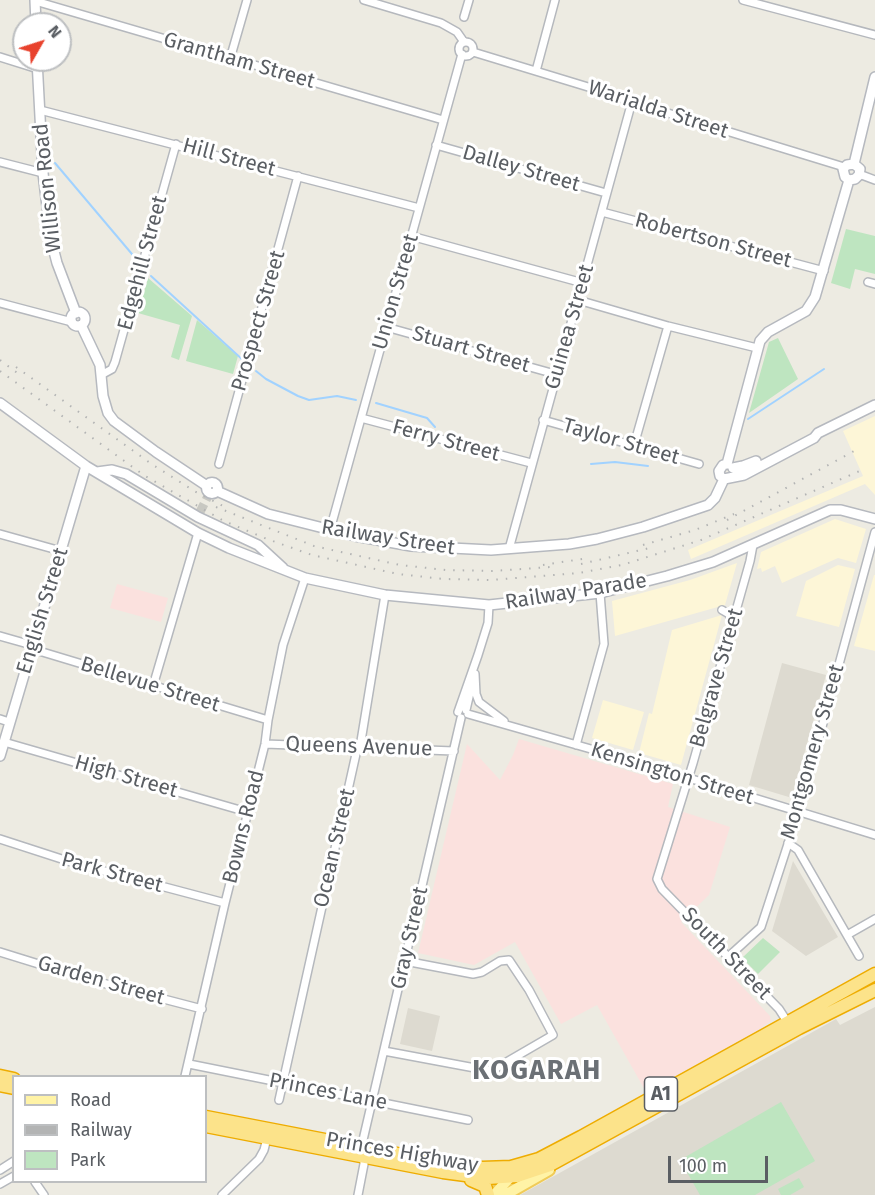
<!DOCTYPE html>
<html>
<head>
<meta charset="utf-8">
<style>
	body { margin:0 }
	#map { position:relative; width:875px; height:1195px; overflow:hidden; background:#edebe2; font-family:"Fira Sans",sans-serif }
	canvas { display:block }
	.legend { position:absolute; left:12px; top:1075px; width:195px; height:108px; box-sizing:border-box; background:#fff; border:2px solid #bdbfc1; margin:0; padding:8px 10px; list-style:none; font-size:18px; color:#5a5e63 }
	.legend li { display:flex; align-items:center; gap:12px; height:30px }
	.legend b { width:30px; border:2px solid #bdbfc1 }
	.north { position:absolute; left:12px; top:12px; width:60px; height:60px; box-sizing:border-box; background:#fff; border:2px solid #bdbfc1; border-radius:50%; rotate:51deg; font-size:16px; font-weight:700; line-height:24px; text-align:center; color:#5a5e63 }
	.north::after { content:''; display:block; margin:auto; width:21px; height:27px; background:#e8422d; clip-path:polygon(50% 0,100% 100%,50% 72%,0 100%) }
	.scale { position:absolute; left:668px; top:1156px; width:100px; height:27px; box-sizing:border-box; border:3px solid #5a5e63; border-top:0; padding-left:8px; font-size:18px; line-height:21px; white-space:nowrap; color:#5a5e63; -webkit-text-stroke:4px #fff; paint-order:stroke }
</style>
</head>
<body>
<div id="map">
<canvas width="875" height="1195"></canvas>
<ul class="legend">
<li><b style="height:8px;background:#fff3a6"></b>Road</li>
<li><b style="height:8px;background:#b3b4b4"></b>Railway</li>
<li><b style="height:16px;background:#bee5c0"></b>Park</li>
</ul>
<div class="north">N</div>
<div class="scale">100 m</div>
</div>
<script>
const ctx = document.querySelector('canvas').getContext('2d');
ctx.lineJoin = 'round';
function paint(path, color) {
  ctx.fillStyle = color;
  ctx.fill(path, 'evenodd');
}
function toPath(rows) {
  const path = new Path2D();
  for (const r of rows) {
    if (r.length === 3) {
      path.moveTo(r[0] + r[2], r[1]);
      path.arc(r[0], r[1], r[2], 0, 2 * Math.PI);
      continue;
    }
    path.moveTo(r[0], r[1]);
    for (let i = 2; i < r.length; i += 2) path.lineTo(r[i], r[i + 1]);
  }
  return path;
}
function stroke(path, color, width, dash) {
  ctx.strokeStyle = color;
  ctx.lineWidth = width;
  ctx.lineCap = dash ? 'butt' : 'round';
  ctx.setLineDash(dash || []);
  ctx.stroke(path);
}
function write(font, color, halo, rows, align = 'center') {
  ctx.font = font + ' "Fira Sans",sans-serif';
  ctx.lineWidth = 6;
  ctx.setLineDash([]);
  ctx.textBaseline = 'middle';
  ctx.strokeStyle = halo;
  ctx.fillStyle = color;
  for (const [text, x, y, turn = 0] of rows) {
    ctx.save();
    ctx.translate(x, y);
    ctx.rotate((+turn || 0) * Math.PI / 180);
    ctx.textAlign = isNaN(turn) ? turn : align;
    if (halo) ctx.strokeText(text, 0, 0);
    ctx.fillText(text, 0, 0);
    ctx.restore();
  }
}
const commercial = toPath([
	[875,416,875,495,865,484,691,559,688,550,863,476,843,431],
	[835,519,866,529,856,563,838,558,782,583,775,566,762,572,761,568,757,569,761,552],
	[737,563,725,605,615,636,612,601,690,580],
	[838,565,855,569,839,627,796,616,806,581],
	[874,575,875,575,875,651,854,646],
	[722,615,681,765,639,753,649,713,652,714,672,630],
	[603,700,644,712,633,750,592,738]
]);
const education = toPath([
	[782,663,826,675,792,798,749,785],
	[793,861,838,937,806,956,772,931],
	[875,1007,875,1195,520,1195,836,1019,840,1025],
	[408,1008,440,1016,432,1051,400,1044]
]);
const medical = toPath([
	[117,584,168,598,161,622,110,608],
	[519,739,673,784,668,807,730,827,709,895,681,922,770,1016,771,1021,758,1030,646,1092,597,1005,561,1024,515,942,474,965,418,953,467,744,500,780,513,755]
]);
const green = toPath([
	[846,229,875,236,875,274,855,269,850,289,831,283],
	[148,278,192,316,179,360,171,357,180,325,138,313],
	[197,320,238,356,233,374,186,361],
	[778,338,798,379,749,413,769,342],
	[763,938,780,952,758,974,742,958],
	[781,1102,815,1161,755,1195,700,1195,680,1160],
	[799,1178,804,1187,790,1195,781,1195,778,1189]
]);
const stream = toPath([
	[55,163,137,260],
	[151,276,244,361],
	[256,371,266,379,298,396,309,400,337,396,356,400],
	[376,403,427,418,435,427],
	[748,419,824,369],
	[591,464,615,462,648,466]
]);
const secondaryTunnel = toPath([
	[200,512,209,494]
]);
const street = toPath([
	[364,0,441,23,457,32,464,42],
	[743,0,875,35],
	[35,1,443,120],
	[464,17,469,0],
	[466,49,7],
	[473,52,621,97,631,105,645,106,844,167],
	[0,57,38,69],
	[230,59,247,0],
	[536,71,555,0],
	[40,110,419,208],
	[436,145,606,193],
	[0,162,43,173],
	[859,174,875,180],
	[602,212,824,271],
	[411,236,583,283],
	[868,282,875,284],
	[578,300,668,326,757,348],
	[0,303,72,322],
	[386,327,555,374],
	[101,375,112,369,115,362,176,144],
	[361,418,531,463],
	[543,420,699,464],
	[634,445,668,326],
	[219,464,298,176],
	[330,530,462,54],
	[0,534,61,551],
	[753,545,750,561,693,763,657,879,662,889,779,1009,788,1023],
	[509,549,631,105],
	[722,610,729,614,732,624],
	[0,636,28,644,39,651,268,720],
	[475,674,476,694,479,702,504,721],
	[153,686,198,533],
	[466,710,472,684],
	[458,712,478,655,488,623,489,605],
	[468,714,633,761,875,835],
	[0,719,9,722],
	[4,742,247,812],
	[265,744,454,751],
	[576,745,604,644,600,593],
	[0,839,74,863,225,903],
	[788,843,798,850,859,956],
	[847,935,875,919],
	[0,952,87,979,202,1009],
	[728,957,761,927,801,804,875,532],
	[384,1051,491,1071,553,1035,529,990,509,960,500,961,482,972,473,974,405,961],
	[189,1064,468,1120],
	[185,1076,225,903,265,744,268,720,283,645,305,578],
	[279,1100,356,754,361,741,385,595],
	[0,1170,14,1161],
	[35,1182,44,1195],
	[0,1184,14,1176],
	[222,1195,259,1159,264,1150,267,1138],
	[358,1195,364,1164,363,1140,461,718]
]);
const secondary = toPath([
	[35,0,36,24],
	[37,60,43,173,51,240,57,263,76,313],
	[854,164,875,77],
	[849,180,845,177,843,169,847,165,854,164],
	[849,180,855,179,859,175,860,169,854,164],
	[78,319,7],
	[81,325,100,365,103,396,108,413,114,421,156,452,207,486],
	[0,403,86,466,198,533,229,548,305,578,385,595,489,605,600,593,667,576,713,562,830,510,841,510,875,519],
	[727,464,760,341,768,332,806,311,815,297,849,180],
	[733,468,743,466,756,461],
	[97,472,112,470,126,474,198,517,258,545,283,568],
	[724,479,744,475,814,438,818,433,875,405],
	[724,479,720,476,719,471,723,465,727,464],
	[212,488,5.5],
	[217,491,268,514,355,536,411,546,491,550,569,544,597,539,643,527,708,505,715,498,724,479],
	[0,756,86,466]
]);
const primary = toPath([
	[494,1195,514,1173],
	[505,1195,549,1170]
]);
const highway = toPath([
	[0,1076,14,1079],
	[0,1085,14,1088],
	[206,1117,444,1163,482,1168,511,1167,539,1159,581,1137,875,974],
	[206,1126,443,1172,488,1178,517,1176,550,1165,799,1028,875,990],
	[471,1180,485,1186,488,1195]
]);
const rail = toPath([
	[0,360,20,375],
	[16,367,153,465,196,492,225,507],
	[0,371,145,476,224,521,267,539,312,555,398,574,444,579,490,580,579,573,622,565,701,540,862,470],
	[216,507,314,546,400,565,446,570,492,571,551,567],
	[727,520,854,451],
	[643,545,695,530,734,514],
	[581,564,654,547],
	[543,565,588,558]
]);
const shields = [
	[661,1094,33]
];
const shieldNames = [
	["A1",661,1094]
];
const streetNames = [
	["Grantham Street",239,61,16],
	["Warialda Street",658,110,18],
	["Hill Street",229,158,15],
	["Dalley Street",521,169,16],
	["Willison Road",48,188,-96],
	["Robertson Street",713,241,15],
	["Edgehill Street",143,263,-75],
	["Union Street",396,292,-74],
	["Prospect Street",259,321,-74],
	["Guinea Street",570,327,-74],
	["Stuart Street",471,350,16],
	["Ferry Street",446,441,15],
	["Taylor Street",621,442,16],
	["Railway Street",388,538,9],
	["Railway Parade",576,592,-9],
	["English Street",43,611,-73],
	["Belgrave Street",717,678,-74],
	["Bellevue Street",150,685,17],
	["Queens Avenue",359,747,2],
	["Montgomery Street",813,752,-74],
	["Kensington Street",672,774,17],
	["High Street",126,777,16],
	["Bowns Road",244,827,-76],
	["Ocean Street",335,848,-77],
	["Park Street",112,873,15],
	["Gray Street",410,938,-77],
	["South Street",726,954,46],
	["Garden Street",101,981,16],
	["Princes Lane",328,1092,11],
	["Princes Highway",402,1153,10]
];
const districtNames = [
	["KOGARAH",537,1071]
];
paint(commercial, '#fdf6d7');
paint(education, '#dddad0');
paint(medical, '#fbe1de');
paint(green, '#bee5c0');
stroke(stream, '#a1d2ff', 2);
stroke(secondaryTunnel, '#c8c8c2', 9, [9, 4.5]);
stroke(street, '#b5b8bd', 10);
stroke(secondary, '#b6b9bf', 12);
stroke(primary, '#f0cb58', 14);
stroke(highway, '#eeac01', 15);
stroke(street, '#fff', 7);
stroke(secondary, '#fff', 9);
stroke(primary, '#fff3a6', 10);
stroke(highway, '#fce38a', 12);
stroke(rail, '#b3b4b4', 2, [1.5, 8]);
for (const [x, y, w] of shields) {
  const box = new Path2D();
  box.roundRect(x - w / 2, y - 17, w, 34, 4.5);
  ctx.fillStyle = '#fff';
  ctx.fill(box);
  stroke(box, '#5a5e63', 1.5);
}
write('bold 20px', '#5a5e63', null, shieldNames);
write('21px', '#5a5e63', '#fff', streetNames);
ctx.letterSpacing = '1.5px';
write('bold 27px', '#6b7075', '#fff', districtNames);
ctx.letterSpacing = '0px';
</script>
</body>
</html>
